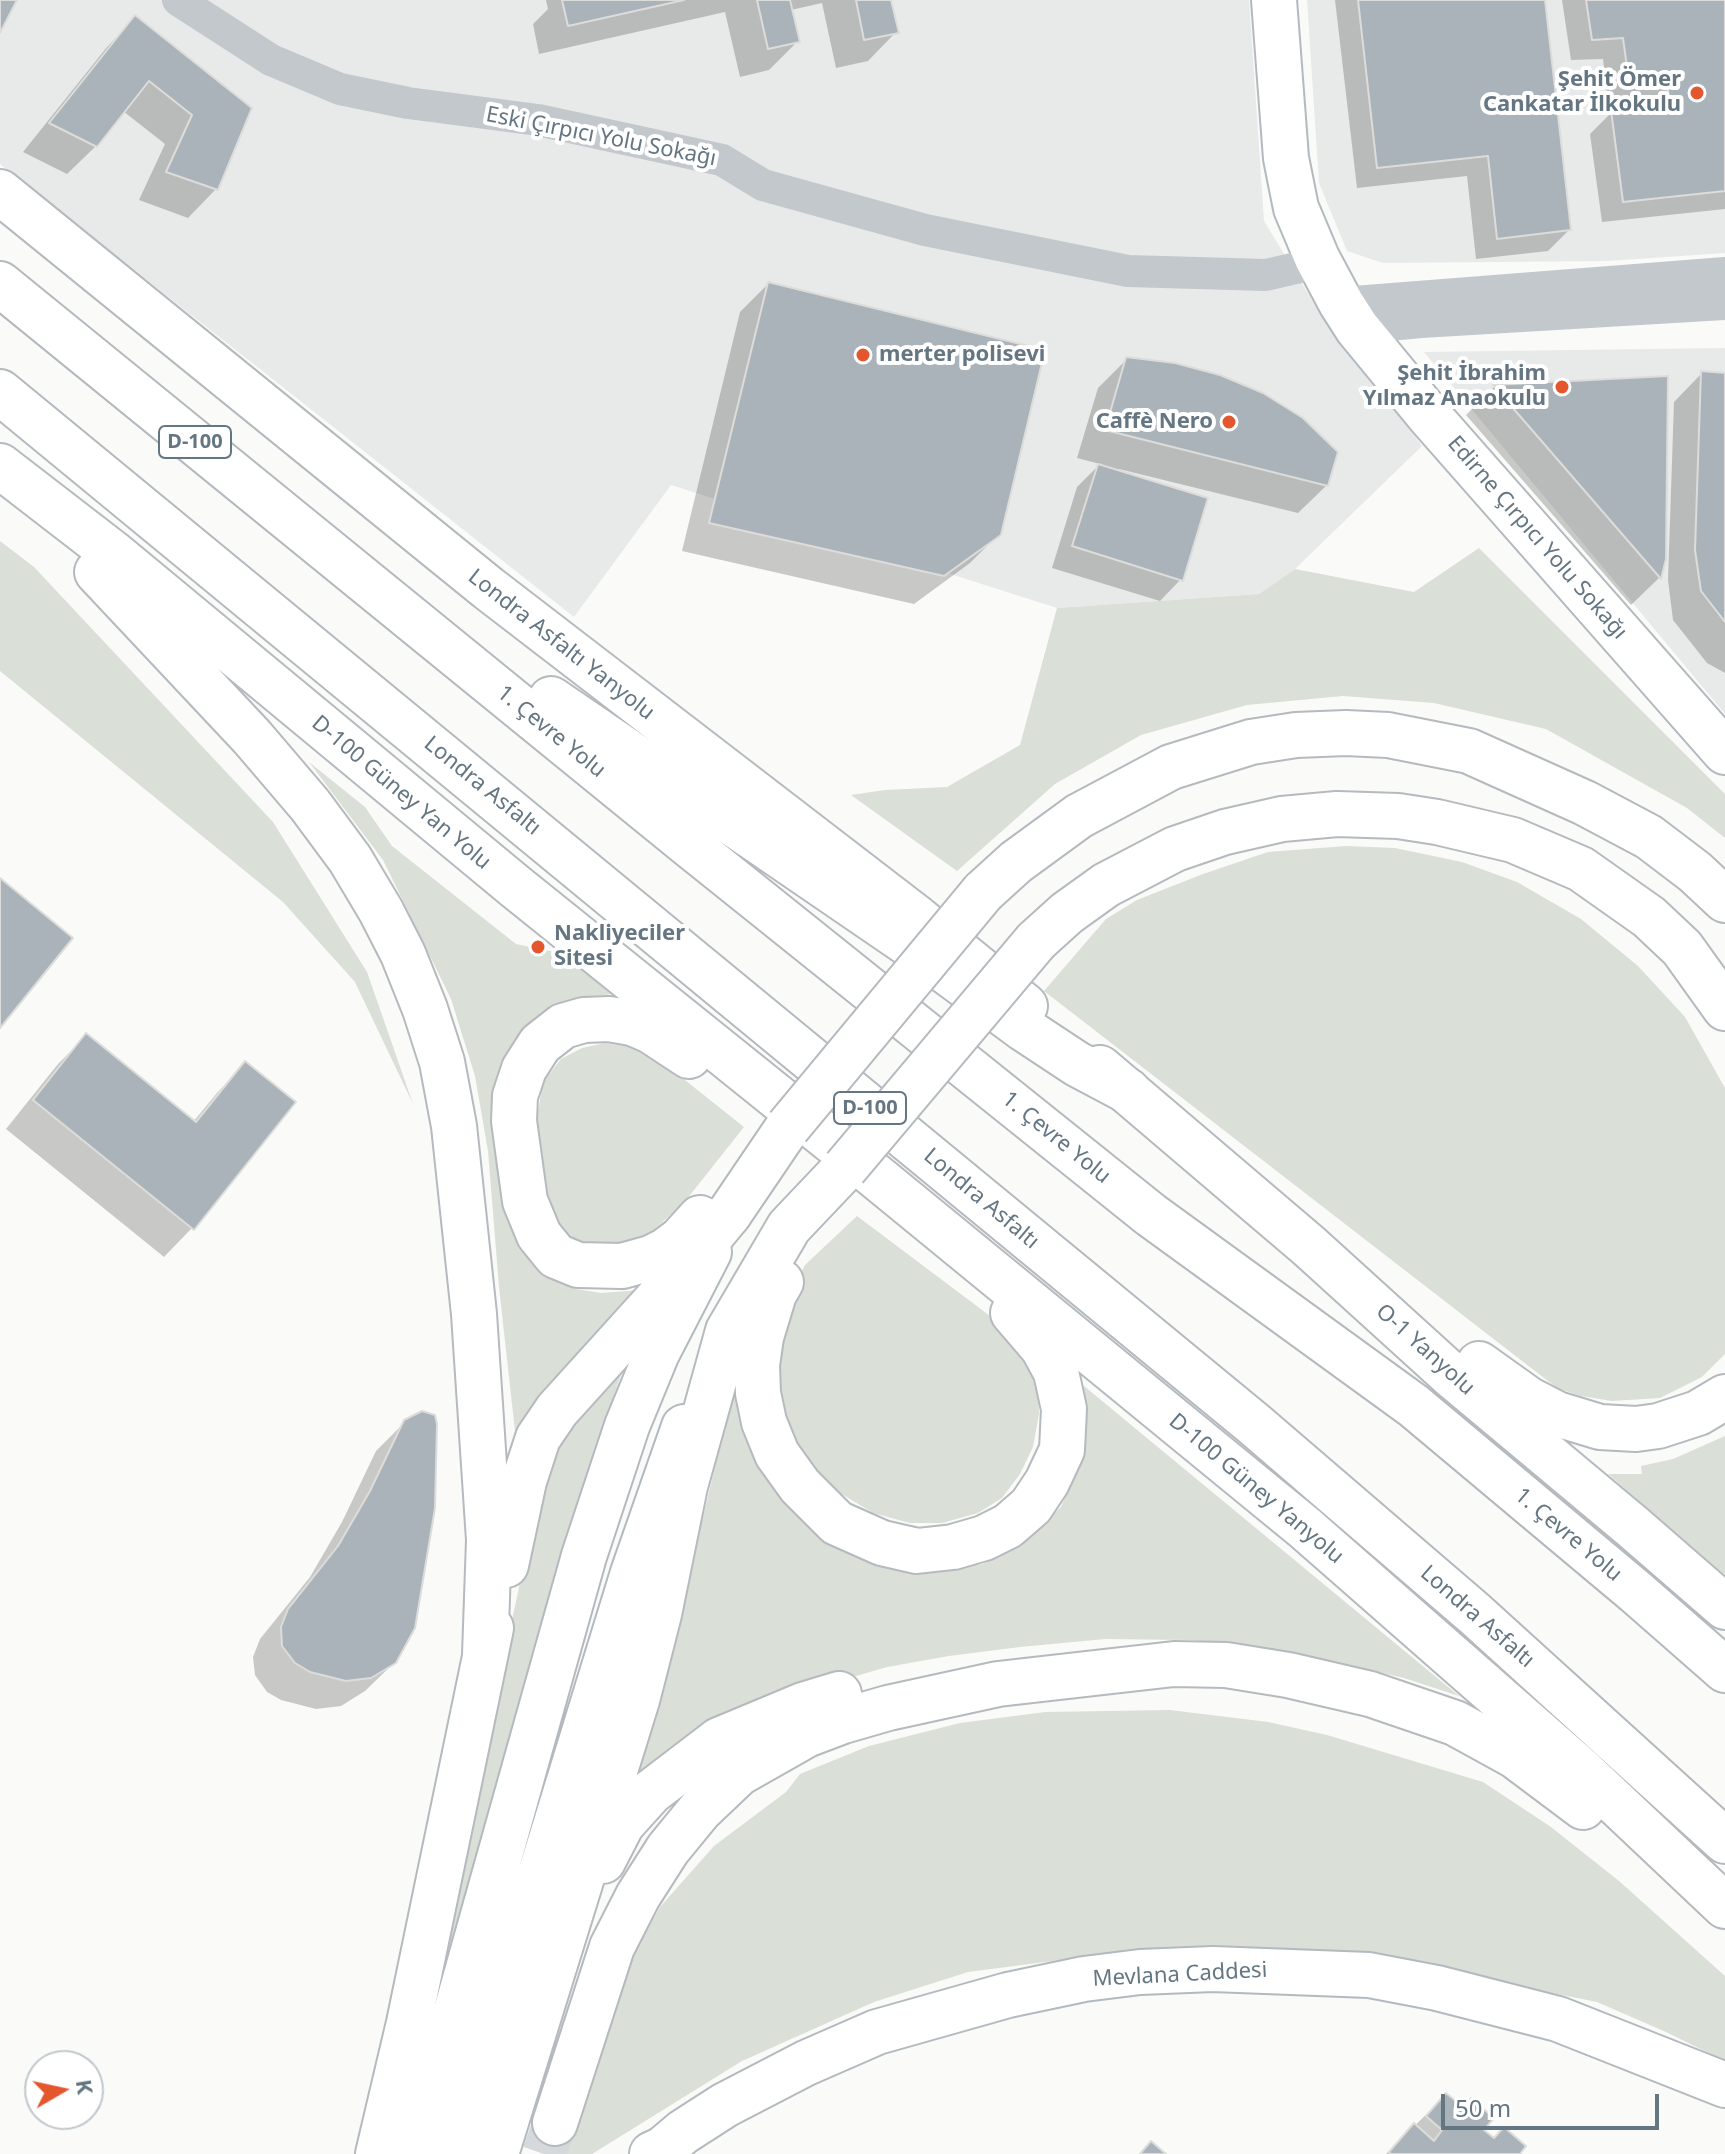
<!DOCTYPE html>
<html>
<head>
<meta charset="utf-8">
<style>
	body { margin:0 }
	#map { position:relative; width:1725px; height:2154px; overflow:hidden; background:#fafaf8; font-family:"Noto Sans",sans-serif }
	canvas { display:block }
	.north { position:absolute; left:24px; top:2050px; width:80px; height:80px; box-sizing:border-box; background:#fff; border:2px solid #c1c8cd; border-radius:50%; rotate:81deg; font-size:22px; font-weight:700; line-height:32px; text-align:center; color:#657683 }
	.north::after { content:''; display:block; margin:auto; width:28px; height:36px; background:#e4572e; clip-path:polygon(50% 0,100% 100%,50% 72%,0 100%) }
	.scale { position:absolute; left:1441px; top:2094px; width:218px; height:36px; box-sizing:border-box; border:4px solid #657683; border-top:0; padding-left:10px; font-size:24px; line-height:28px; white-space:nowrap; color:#657683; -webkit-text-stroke:6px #fff; paint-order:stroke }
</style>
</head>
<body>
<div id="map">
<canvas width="1725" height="2154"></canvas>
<div class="north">K</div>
<div class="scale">50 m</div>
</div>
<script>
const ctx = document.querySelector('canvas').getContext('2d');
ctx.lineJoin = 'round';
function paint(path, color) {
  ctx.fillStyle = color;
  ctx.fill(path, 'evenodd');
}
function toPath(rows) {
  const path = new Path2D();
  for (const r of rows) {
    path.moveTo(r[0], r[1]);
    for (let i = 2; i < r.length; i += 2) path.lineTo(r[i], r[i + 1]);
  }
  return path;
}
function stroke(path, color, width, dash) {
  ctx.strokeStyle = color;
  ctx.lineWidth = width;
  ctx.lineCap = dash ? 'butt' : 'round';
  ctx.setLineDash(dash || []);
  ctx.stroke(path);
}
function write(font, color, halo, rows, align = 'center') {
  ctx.font = font + ' "Noto Sans",sans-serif';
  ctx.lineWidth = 8;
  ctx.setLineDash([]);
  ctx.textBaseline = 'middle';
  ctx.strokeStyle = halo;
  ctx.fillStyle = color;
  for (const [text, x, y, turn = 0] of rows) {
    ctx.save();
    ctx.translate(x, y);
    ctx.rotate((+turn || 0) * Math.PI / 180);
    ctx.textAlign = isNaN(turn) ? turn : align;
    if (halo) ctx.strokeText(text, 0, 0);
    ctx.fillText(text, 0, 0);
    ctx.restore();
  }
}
const built = toPath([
	[0,0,1249,0,1264,221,1312,300,1422,446,1295,569,1259,594,1057,608,671,485,574,617,0,164],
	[1307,0,1725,0,1725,253,1607,261,1383,263,1347,251,1319,183],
	[1725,348,1725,714,1424,352]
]);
const green = toPath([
	[0,541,34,567,273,822,367,972,413,1104,355,982,283,902,0,671],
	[1479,548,1725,794,1725,838,1687,808,1546,729,1434,703,1343,696,1247,705,1141,735,1055,784,957,871,851,795,885,790,947,787,1020,745,1057,608,1259,594,1295,569,1414,592],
	[309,762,365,807,392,846,516,944,560,953,613,994,586,997,560,1007,513,1058,549,1271,576,1289,601,1293,639,1290,531,1409,521,1430,515,1431,499,1287,488,1151,475,1076,451,999,383,860],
	[1346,846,1395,848,1462,862,1517,882,1581,919,1638,966,1685,1017,1725,1088,1725,1354,1702,1377,1660,1398,1612,1401,1581,1396,1557,1388,1044,991,1106,919,1137,900,1203,874,1268,852],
	[605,1043,630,1047,656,1057,744,1127,683,1204,642,1240,619,1249,570,1241,550,1215,536,1124,543,1082,561,1059,582,1048],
	[857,1216,1002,1325,1022,1347,1038,1383,1039,1414,1033,1447,1020,1474,1002,1498,978,1513,942,1523,910,1523,873,1513,832,1488,800,1452,785,1419,775,1374,786,1301,805,1265],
	[627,1357,573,1515,457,1940,418,2058,547,1457],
	[1084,1386,1459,1696,1404,1678,1297,1653,1243,1645,1190,1640,1105,1639,1020,1647,949,1656,887,1667,778,1699,625,1796,684,1594,733,1394,766,1466,821,1533,871,1564,933,1571,983,1564,1021,1544,1061,1507,1077,1469,1087,1427],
	[1725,1436,1725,1576,1608,1474,1642,1474,1641,1466,1673,1459],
	[1170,1710,1268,1722,1327,1735,1483,1782,1551,1827,1619,1881,1725,1976,1725,2061,1666,2032,1597,2002,1502,1983,1211,1949,1099,1955,968,1972,874,2002,742,2061,592,2154,565,2154,554,2150,545,2140,629,1963,660,1907,714,1846,786,1792,800,1774,869,1746,960,1723,1045,1712]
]);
const shadow = toPath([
	[546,0,889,0,896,32,868,61,836,68,822,3,791,10,798,41,769,70,740,77,725,12,539,54,533,24,548,9],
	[1335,0,1543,0,1569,230,1548,251,1476,259,1467,176,1357,188],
	[1562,0,1725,0,1725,209,1602,222,1590,134,1612,112,1647,108,1645,97,1608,103,1603,59,1571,60],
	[136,18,249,108,216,189,188,218,139,200,165,144,123,111,96,146,67,174,23,152,107,47],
	[768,284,999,534,970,563,914,604,682,551,740,312],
	[1127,359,1327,485,1298,513,1119,469,1118,472,1181,579,1160,601,1052,568,1077,487,1100,464,1077,458,1098,388],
	[1702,373,1725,375,1725,673,1707,663,1673,620,1668,580,1674,402],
	[1666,378,1664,558,1659,578,1631,605,1466,415,1494,387],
	[86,1036,193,1122,217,1093,245,1064,192,1228,164,1257,6,1129,58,1064],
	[405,1422,395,1662,365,1691,341,1706,316,1709,281,1700,267,1692,255,1675,253,1657,260,1639,310,1577,342,1522,376,1451],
	[1446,2095,1481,2130,1517,2154,1386,2154]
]);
const building = toPath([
	[0,0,17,0,0,33,0,0],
	[562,0,684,0,568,26,562,0],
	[757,0,790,0,800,42,768,49,757,0],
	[856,0,891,0,899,33,864,40,856,0],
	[1358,0,1545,0,1571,230,1497,239,1488,156,1377,168,1358,0],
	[1586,0,1725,0,1725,191,1623,202,1611,110,1670,104,1666,76,1629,82,1623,38,1592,40,1586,0],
	[135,15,252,108,218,190,166,172,192,115,149,81,97,147,49,123,135,15],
	[768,282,1045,350,1001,535,944,576,709,523,768,282],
	[1126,357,1175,363,1220,375,1263,393,1303,418,1338,452,1328,486,1105,430,1126,357],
	[1701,371,1725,373,1725,622,1701,591,1695,550,1701,371],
	[1668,376,1666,559,1661,579,1493,385,1668,376],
	[1098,464,1208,498,1183,581,1072,546,1098,464],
	[0,878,73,938,0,1028,0,878],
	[86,1033,196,1122,245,1061,296,1102,194,1230,33,1100,86,1033],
	[422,1411,435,1415,437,1424,435,1508,415,1628,396,1663,371,1678,346,1681,310,1672,295,1663,282,1646,281,1627,288,1609,338,1546,370,1491,404,1420,422,1411],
	[1446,2093,1463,2107,1471,2098,1494,2118,1484,2130,1494,2138,1504,2127,1526,2146,1520,2154,1391,2154,1389,2152,1414,2123,1434,2141,1442,2130,1426,2116,1446,2093],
	[1151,2141,1166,2154,1140,2154,1151,2141]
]);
const primaryTunnel = toPath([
	[544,2154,555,2123]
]);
const street = toPath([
	[178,0,271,60,340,89,408,103,538,120,722,160,763,185,925,230,1128,271,1266,275,1296,268,1317,258],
	[1341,303,1725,273],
	[1357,328,1421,322,1725,304]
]);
const secondary = toPath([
	[1274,0,1286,158,1296,208,1317,258,1341,303,1357,328,1431,418,1725,752],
	[416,2154,584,1556,627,1426,657,1353,709,1252],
	[457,2154,489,2041,633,1573,684,1427],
	[657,2154,683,2132,725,2105,806,2063,877,2032,1008,1995,1084,1979,1140,1972,1213,1969,1369,1975,1437,1988,1558,2019,1725,2085]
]);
const primary = toPath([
	[0,192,488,588,917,918,1025,1006],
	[0,466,114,554,516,887,868,1170,1305,1528,1580,1769,1725,1906],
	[97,572,252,737,310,805,350,859,381,911,403,954,425,1009,442,1062,454,1126,474,1314,489,1540,485,1655],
	[983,892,1016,862,1079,816,1171,767,1251,742,1296,735,1346,733,1388,735,1469,751,1585,803,1649,837,1695,872,1725,900],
	[1036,941,1067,913,1106,885,1175,849,1225,832,1282,819,1337,814,1398,816,1437,822,1513,840,1581,869,1649,917,1682,948,1725,1008],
	[689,1056,651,1031,632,1023,609,1019,584,1020,563,1026,540,1044,524,1069,515,1096,514,1121,525,1201,539,1235,556,1256,578,1265,622,1266,651,1258,665,1251,681,1239,700,1218],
	[1100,1068,1309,1246,1450,1374,1633,1527,1725,1607],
	[781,1282,774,1294,761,1337,757,1365,758,1393,764,1422,777,1454,800,1486,837,1523,882,1543,917,1551,953,1547,984,1538,1008,1526,1031,1506,1047,1482,1062,1450,1064,1409,1056,1372,1043,1348,1013,1313],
	[1479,1364,1528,1399,1557,1414,1600,1427,1636,1429,1658,1426,1698,1413,1725,1397],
	[506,1565,524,1481,538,1438,557,1410,671,1284,729,1214],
	[603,1861,622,1824,651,1792,719,1740,803,1705,839,1694],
	[555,2123,612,1947,638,1896,668,1849,700,1810,739,1773,806,1735,843,1721,888,1708,998,1684,1174,1664,1226,1665,1288,1675,1370,1694,1455,1723,1515,1756,1583,1807],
	[378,2154,409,2023,491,1628],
	[496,2154,637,1700,659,1614,685,1486,728,1331,789,1227,845,1168],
	[652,2154,661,2150]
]);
const highway = toPath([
	[0,284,688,844,1151,1215,1414,1406,1636,1592,1725,1670],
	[0,392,1254,1424,1475,1614,1725,1841],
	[551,699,906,942,1024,1029,1077,1064,1128,1091],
	[729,1214,788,1127]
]);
const primaryBridge = toPath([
	[788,1127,983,892],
	[845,1168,1036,941]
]);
const markers = [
	[1697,93,8,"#e4572e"],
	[863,355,8,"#e4572e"],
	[1562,387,8,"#e4572e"],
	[1229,422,8,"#e4572e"],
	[538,947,8,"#e4572e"]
];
const shields = [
	[195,442,72],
	[870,1108,72]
];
const shieldNames = [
	["D-100",195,442],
	["D-100",870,1108]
];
const poiNames = [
	["Şehit Ömer",1681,80],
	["Cankatar İlkokulu",1681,105],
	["merter polisevi",879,355,"left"],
	["Şehit İbrahim",1546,374],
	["Yılmaz Anaokulu",1546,399],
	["Caffè Nero",1213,422],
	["Nakliyeciler",554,934,"left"],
	["Sitesi",554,959,"left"]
];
const streetNames = [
	["Eski Çırpıcı Yolu Sokağı",601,137,11],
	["Edirne Çırpıcı Yolu Sokağı",1537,538,49],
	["Londra Asfaltı Yanyolu",561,645,38],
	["1. Çevre Yolu",551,732,39],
	["Londra Asfaltı",482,786,39],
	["D-100 Güney Yan Yolu",401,793,40],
	["1. Çevre Yolu",1056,1138,39],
	["Londra Asfaltı",981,1199,40],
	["O-1 Yanyolu",1425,1350,42],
	["D-100 Güney Yanyolu",1256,1489,40],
	["1. Çevre Yolu",1568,1535,40],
	["Londra Asfaltı",1477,1617,41],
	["Mevlana Caddesi",1180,1975,-3]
];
paint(built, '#e8e9e9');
paint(green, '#dadfd7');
paint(shadow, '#0003');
paint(building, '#aab3b9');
stroke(building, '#dcdcda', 2);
stroke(primaryTunnel, '#d5d9db', 44, [44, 22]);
stroke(secondary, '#b3babf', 48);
stroke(primary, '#b5babe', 48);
stroke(highway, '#b4b9bd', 48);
stroke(street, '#c3c8cc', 32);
stroke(secondary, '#fff', 44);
stroke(primary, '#fff', 44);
stroke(highway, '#fff', 44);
stroke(primaryBridge, '#b5babe', 48, []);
stroke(primaryBridge, '#fff', 44);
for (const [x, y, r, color] of markers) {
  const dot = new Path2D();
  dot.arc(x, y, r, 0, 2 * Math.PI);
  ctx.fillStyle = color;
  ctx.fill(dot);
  stroke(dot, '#fff', 3);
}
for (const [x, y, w] of shields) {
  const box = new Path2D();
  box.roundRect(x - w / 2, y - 16, w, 32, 6);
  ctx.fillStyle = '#fff';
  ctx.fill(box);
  stroke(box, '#657683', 2);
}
write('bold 20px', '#657683', null, shieldNames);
write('bold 22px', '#657683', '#fff', poiNames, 'right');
write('22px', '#657683', '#fff', streetNames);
</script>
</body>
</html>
